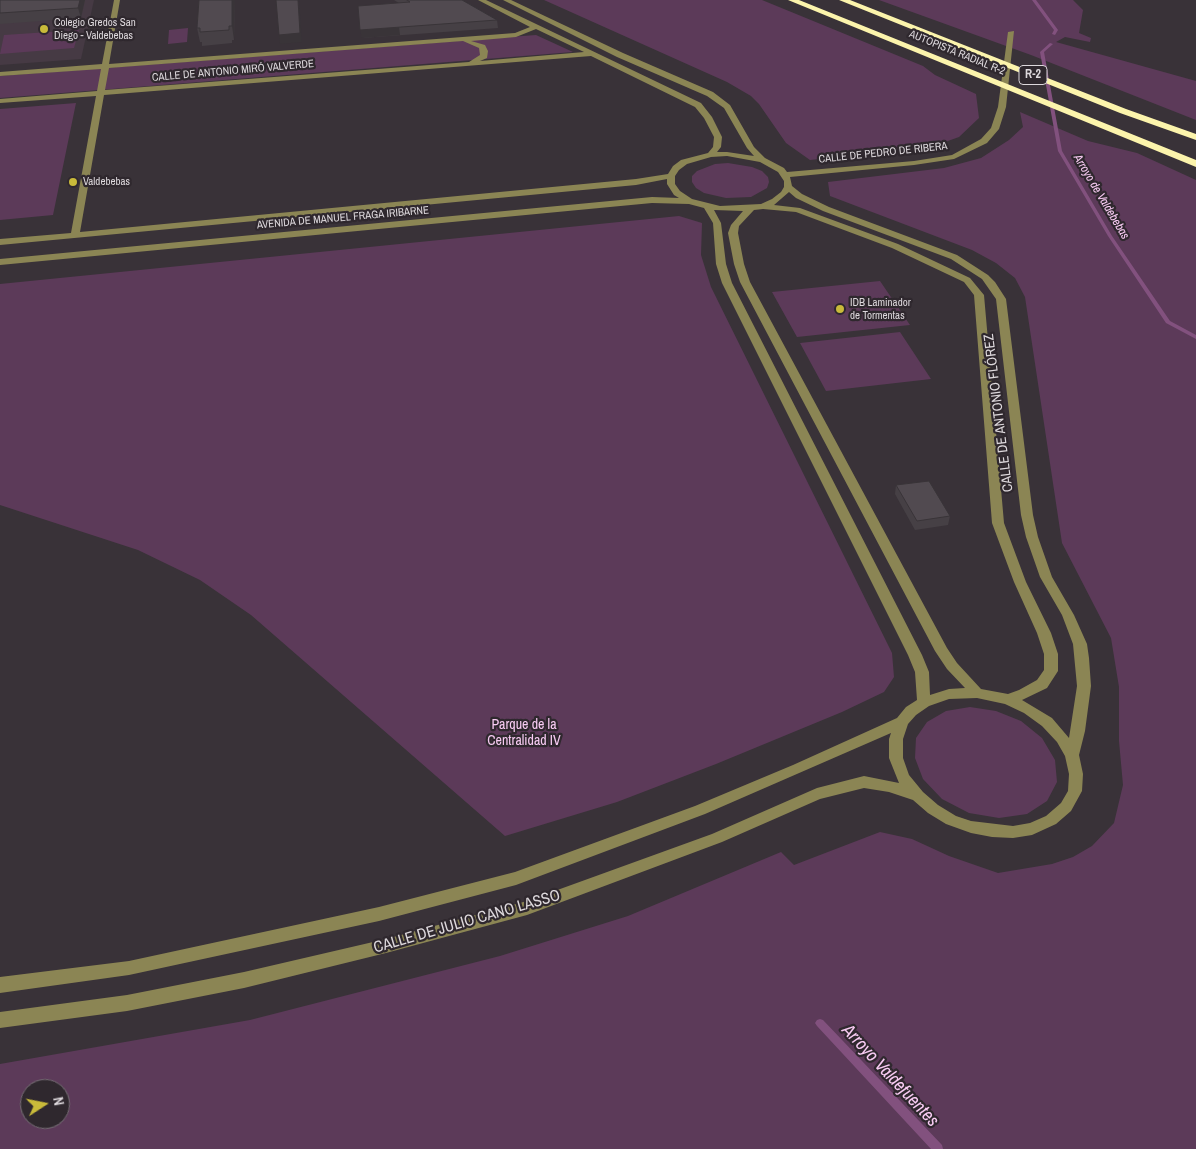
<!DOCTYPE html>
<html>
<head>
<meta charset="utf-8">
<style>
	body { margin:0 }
	#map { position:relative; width:1196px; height:1149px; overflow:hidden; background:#393238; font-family:"Archivo Narrow",sans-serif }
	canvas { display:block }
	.north { position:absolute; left:20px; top:1079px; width:50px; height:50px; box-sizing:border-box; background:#2f282e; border:1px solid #756e74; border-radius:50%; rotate:79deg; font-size:14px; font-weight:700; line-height:20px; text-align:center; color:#ddd8dc }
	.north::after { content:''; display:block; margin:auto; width:18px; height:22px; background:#c9ba3a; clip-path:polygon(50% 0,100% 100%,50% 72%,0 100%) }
</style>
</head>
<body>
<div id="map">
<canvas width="1196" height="1149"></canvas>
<div class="north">N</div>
</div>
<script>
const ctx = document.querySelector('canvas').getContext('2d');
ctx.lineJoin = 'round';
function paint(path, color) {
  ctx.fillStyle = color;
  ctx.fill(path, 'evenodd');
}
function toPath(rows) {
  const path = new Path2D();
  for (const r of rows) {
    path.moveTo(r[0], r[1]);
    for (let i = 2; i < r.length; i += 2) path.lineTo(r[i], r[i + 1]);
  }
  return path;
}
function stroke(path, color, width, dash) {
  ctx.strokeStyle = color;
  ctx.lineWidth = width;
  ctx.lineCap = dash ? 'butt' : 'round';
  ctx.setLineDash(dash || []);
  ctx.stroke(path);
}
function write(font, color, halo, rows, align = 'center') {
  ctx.font = font + ' "Archivo Narrow",sans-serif';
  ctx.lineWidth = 4.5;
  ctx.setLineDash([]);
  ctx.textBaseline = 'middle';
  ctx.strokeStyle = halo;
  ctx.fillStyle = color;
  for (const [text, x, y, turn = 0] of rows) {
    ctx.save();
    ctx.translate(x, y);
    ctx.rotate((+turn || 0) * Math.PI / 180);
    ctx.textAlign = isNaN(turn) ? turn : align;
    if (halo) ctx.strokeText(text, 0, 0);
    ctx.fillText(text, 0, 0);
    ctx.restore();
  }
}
const built = toPath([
	[0,0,94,0,81,59,0,65]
]);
const green = toPath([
	[544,0,762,0,923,66,935,75,976,94,979,118,959,137,931,147,810,160,786,143,759,104,751,96,727,82],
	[879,0,1073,0,1083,10,1079,33,1091,38,1090,42,1065,37,1056,42,1196,81,1196,120,1031,55],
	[188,28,187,42,168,44,169,30],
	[79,30,74,48,0,54,4,35],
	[536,35,573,52,0,98,0,76],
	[76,103,53,215,0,220,0,109],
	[1020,112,1088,141,1137,153,1196,180,1196,1149,0,1149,0,1064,250,1020,500,956,628,916,781,852,794,865,880,832,912,839,949,856,998,873,1052,864,1073,857,1092,846,1114,823,1123,785,1119,741,1119,687,1111,638,1062,543,1025,297,1015,278,996,263,972,250,830,196,828,182,944,168,981,158,1009,140,1023,127],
	[30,1089,60,1089,60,1119,30,1119],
	[728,163,752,167,762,171,768,177,769,182,767,188,751,197,726,198,704,193,696,188,692,182,692,176,697,171,715,164],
	[679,216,702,223,701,255,711,287,892,653,894,677,884,692,842,712,716,764,617,802,505,836,251,615,200,580,138,550,0,505,0,284],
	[880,281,910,325,797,337,772,292],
	[900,332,931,379,826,391,800,343],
	[970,707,996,711,1021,721,1042,738,1055,760,1057,782,1047,801,1027,814,999,818,969,813,942,799,923,779,915,758,916,738,927,722,946,711]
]);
const stream = toPath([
	[1032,0,1036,0,1058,30,1055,35,1052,34,1054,30,1032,0],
	[1050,43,1053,44,1044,52,1062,151,1112,236,1170,321,1196,335,1196,339,1166,323,1108,236,1058,151,1040,52,1050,43],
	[820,1019,823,1020,942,1145,943,1149,931,1149,817,1026,815,1023,817,1020,820,1019]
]);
const minor = toPath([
	[114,0,120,0,109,64,515,33,530,27,478,0,486,0,701,103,712,117,722,137,721,147,717,152,727,152,754,156,747,148,724,108,707,96,617,57,503,0,511,0,623,53,713,92,730,105,754,147,765,158,784,168,787,172,914,161,952,155,981,139,991,128,998,107,1008,32,1014,31,1006,107,999,129,987,143,954,159,914,165,790,177,792,186,802,194,829,207,957,255,988,275,995,282,1006,299,1033,515,1038,537,1052,577,1074,615,1087,644,1089,658,1091,686,1085,731,1079,755,1083,774,1082,791,1071,811,1056,824,1032,835,1013,838,992,837,971,833,946,824,928,813,913,800,889,792,864,788,820,799,722,842,527,915,386,953,244,988,127,1011,0,1028,0,1012,127,995,244,972,386,939,527,901,712,834,817,788,864,776,899,783,889,758,889,739,891,733,705,814,516,885,379,921,129,975,0,993,0,977,129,961,379,907,515,872,695,806,793,765,897,718,906,707,917,700,915,672,908,655,722,283,716,264,713,223,704,208,689,204,652,203,0,265,0,259,652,197,679,198,674,195,667,184,667,179,636,185,0,245,0,239,71,233,96,96,0,103,0,99,97,91,101,69,0,76,0,72,102,64,114,0],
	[536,29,584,52,480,61,487,58,488,51,485,45,471,41,516,37,536,29],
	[463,41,479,48,480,55,469,62,105,90,109,68,463,41],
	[591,56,695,107,704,118,714,137,713,147,708,153,681,160,673,166,668,174,636,179,80,232,104,95,591,56],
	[727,156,760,162,778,172,784,181,784,187,781,192,772,199,761,204,720,206,692,199,680,191,675,184,675,176,679,170,687,164,711,157,727,156],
	[789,192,796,198,823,211,951,259,982,279,996,299,1021,515,1026,537,1040,577,1062,615,1073,644,1077,686,1069,738,1052,718,1022,700,1047,688,1058,671,1058,654,1051,633,1026,582,1004,523,984,295,970,278,898,244,800,208,774,205,789,192],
	[763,209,796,212,892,248,964,282,974,295,992,523,1014,582,1037,633,1044,654,1044,670,1037,680,1019,690,1008,694,981,689,957,663,947,648,750,282,744,264,738,233,739,226,754,210,763,209],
	[714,210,743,211,731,225,728,233,734,264,740,282,935,651,947,669,965,688,949,689,930,695,929,672,922,655,732,283,726,264,721,223,714,210],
	[977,698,1005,704,1024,713,1042,726,1057,742,1065,756,1069,774,1068,791,1061,803,1046,816,1030,823,1013,826,971,821,956,816,938,805,923,792,909,775,903,758,903,739,908,724,916,715,929,706,949,699,977,698]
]);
const highway = toPath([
	[788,0,799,0,1196,160,1196,167,788,0],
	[839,0,850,0,1126,109,1196,134,1196,140,1120,113,839,0]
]);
const wall = toPath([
	[0,0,85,0,81,18,0,24],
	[199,0,235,0,234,40,232,40,232,43,202,46,202,42,200,42,197,28],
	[394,0,462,0,497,20,498,28,362,38,358,6,399,3],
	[896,485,950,516,948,525,915,530,895,494]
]);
const shadedWall = toPath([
	[80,0,85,0,81,18,78,8],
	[232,0,235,0,234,40,232,26],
	[298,0,299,0,302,42,280,44,279,35],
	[399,27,400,35,362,38,360,30]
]);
const building = toPath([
	[0,0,80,0,78,8,0,13,0,0],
	[199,0,232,0,232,26,229,26,229,30,200,32,200,28,197,28,199,0],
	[276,0,298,0,300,33,279,35,276,0],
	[407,0,462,0,497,20,360,30,358,6,410,2,407,0],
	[929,481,950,516,917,521,896,485,929,481]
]);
const markers = [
	[44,29,5,"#c9ba3a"],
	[73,182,5,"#c9ba3a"],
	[840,309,5,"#c9ba3a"]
];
const farPoinames = [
	["Colegio Gredos San",54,23],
	["Diego - Valdebebas",54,36],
	["Valdebebas",83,182],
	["IDB Laminador",850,303],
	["de Tormentas",850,316]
];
const farStreetnames = [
	["AUTOPISTA RADIAL R-2",957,53,22],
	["CALLE DE ANTONIO MIRÓ VALVERDE",233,71,-5],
	["CALLE DE PEDRO DE RIBERA",883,153,-6],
	["AVENIDA DE MANUEL FRAGA IRIBARNE",343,218,-5]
];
const shields = [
	[1033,75,28]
];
const shieldNames = [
	["R-2",1033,75]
];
const farWaternames = [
	["Arroyo de Valdebebas",1101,197,59]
];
const streetNames = [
	["CALLE DE ANTONIO FLÓREZ",999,413,-97]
];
const parkNames = [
	["Parque de la",524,725],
	["Centralidad IV",524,741]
];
const nearStreetnames = [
	["CALLE DE JULIO CANO LASSO",467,922,-16]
];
const nearWaternames = [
	["Arroyo Valdefuentes",890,1076,47]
];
paint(built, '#463a44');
paint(green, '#5c3a59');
paint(stream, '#82517e');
paint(minor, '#8b8554');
paint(highway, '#fcf4ac');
paint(wall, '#464045');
paint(shadedWall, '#393438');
paint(building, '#514a50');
stroke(building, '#393438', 1);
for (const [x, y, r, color] of markers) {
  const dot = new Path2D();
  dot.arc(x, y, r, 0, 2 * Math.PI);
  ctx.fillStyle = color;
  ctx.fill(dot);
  stroke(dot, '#2f282e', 2);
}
write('11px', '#ddd8dc', '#2f282e', farPoinames, 'left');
write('11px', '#ddd8dc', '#2f282e', farStreetnames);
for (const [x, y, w] of shields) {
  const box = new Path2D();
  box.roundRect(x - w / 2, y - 9.5, w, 19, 4);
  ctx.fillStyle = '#2f282e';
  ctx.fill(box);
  stroke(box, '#ddd8dc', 1);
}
write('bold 12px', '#ddd8dc', null, shieldNames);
write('italic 12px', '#f8cbf3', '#2f282e', farWaternames);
write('14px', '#ddd8dc', '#2f282e', streetNames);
write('14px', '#f8cbf3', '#2f282e', parkNames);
write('16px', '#ddd8dc', '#2f282e', nearStreetnames);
write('italic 18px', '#f8cbf3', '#2f282e', nearWaternames);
</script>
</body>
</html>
